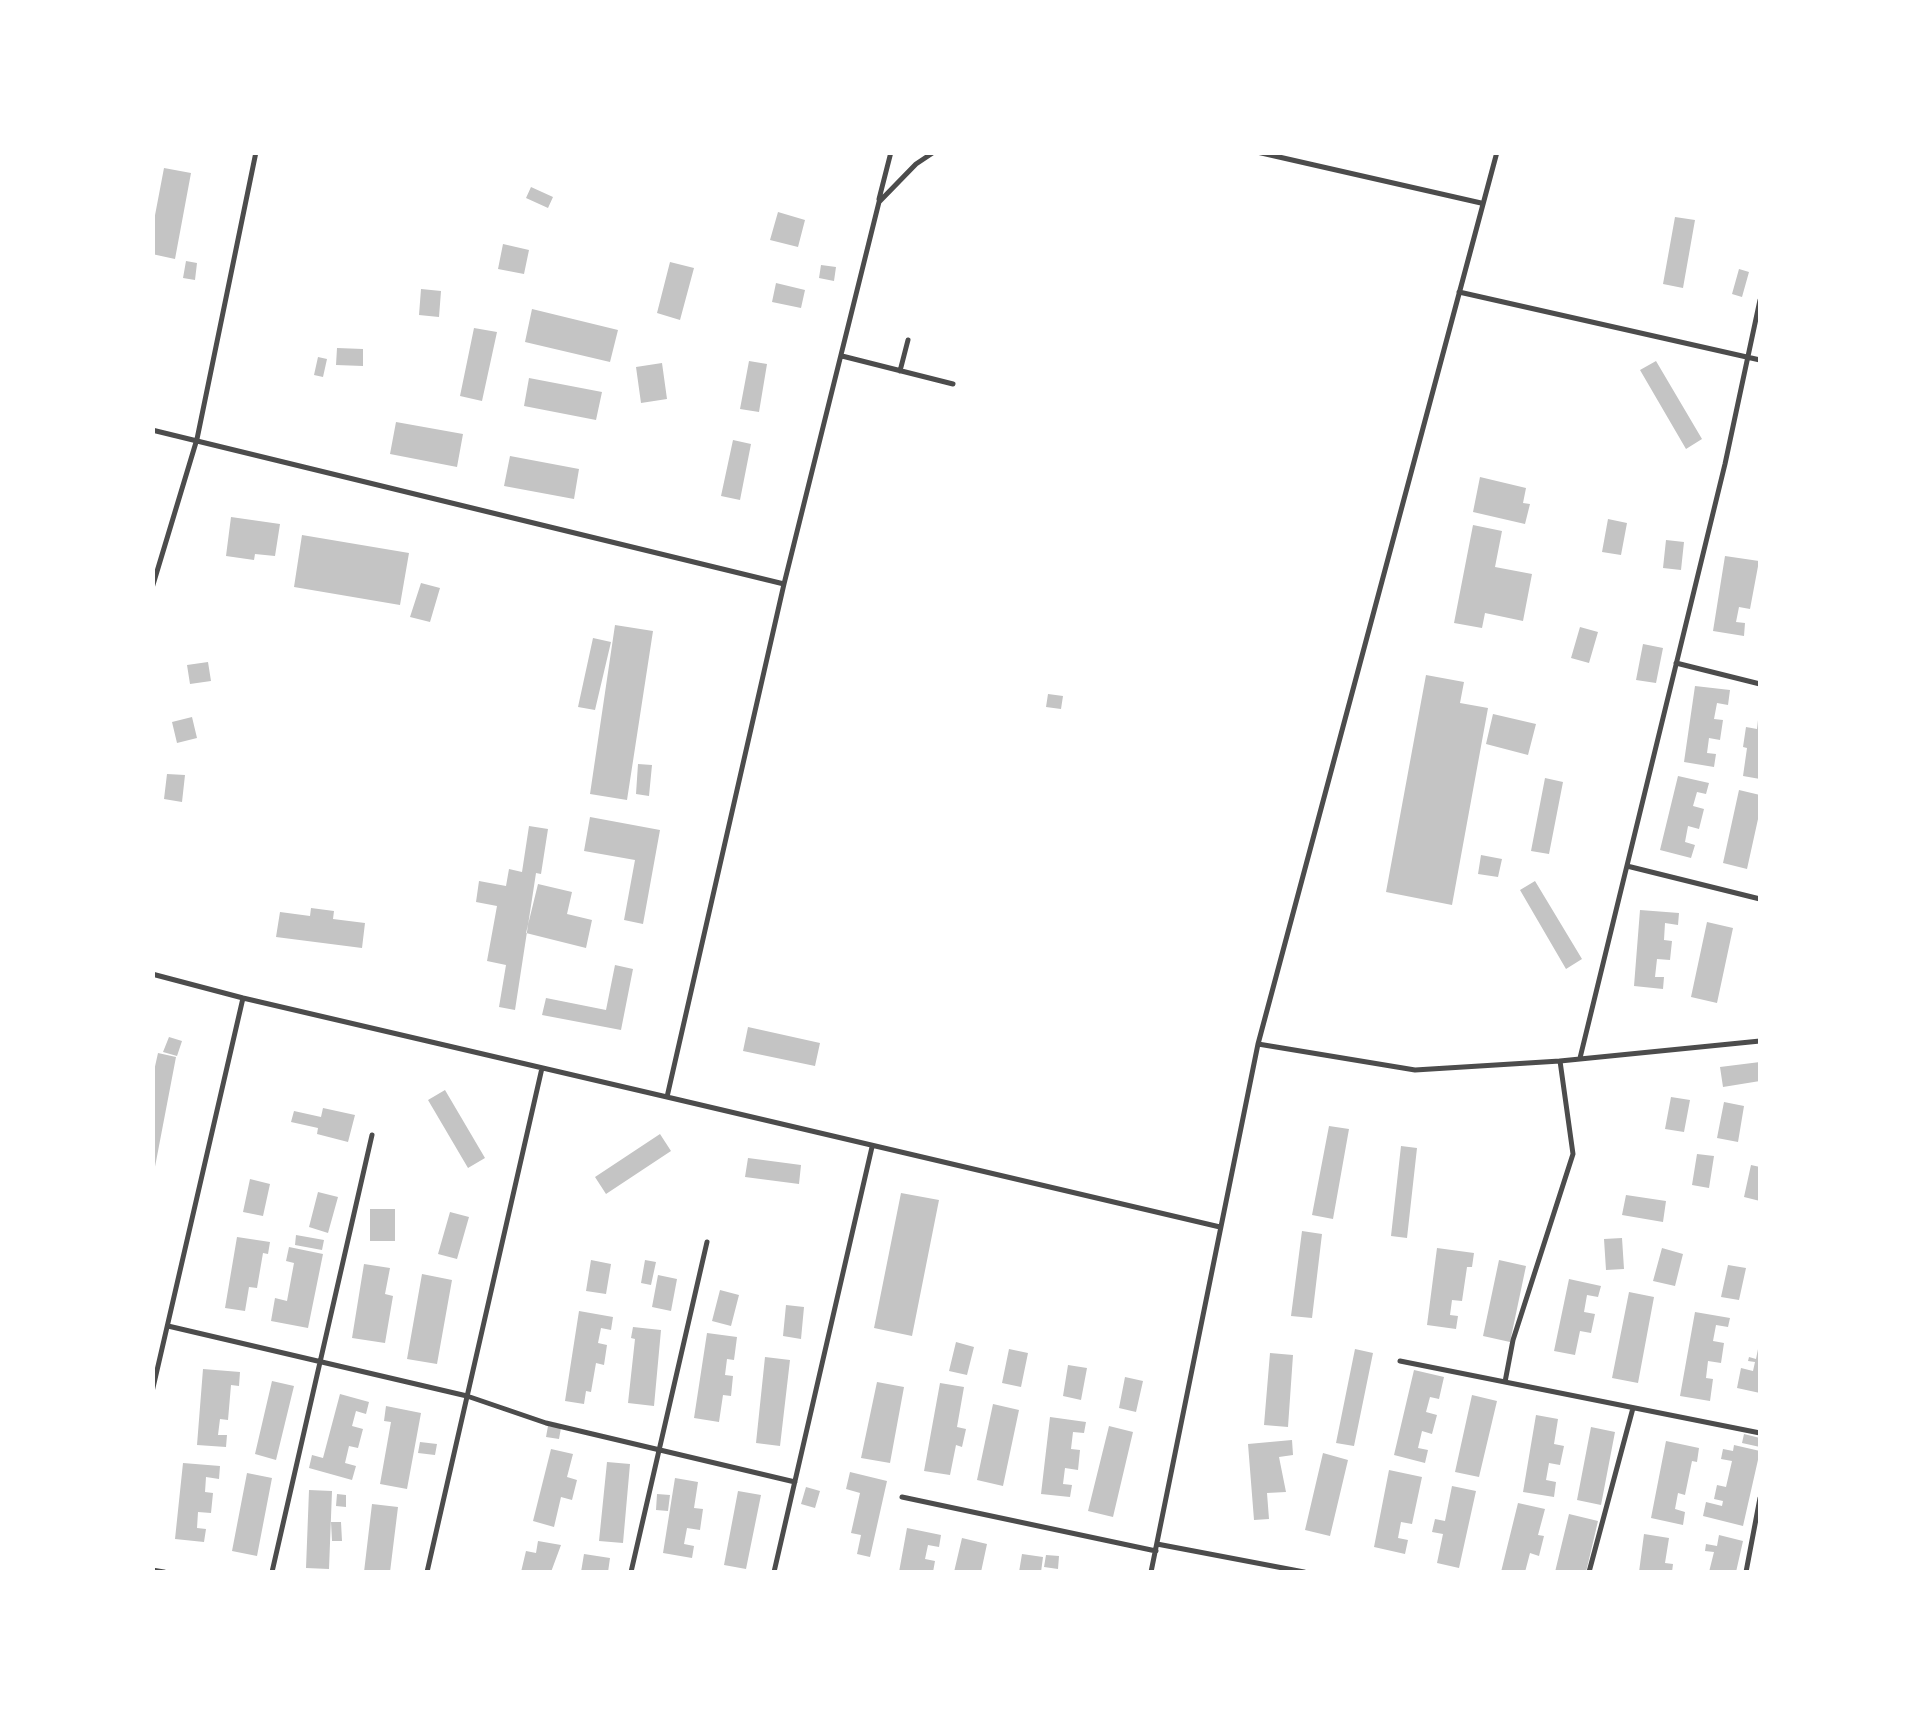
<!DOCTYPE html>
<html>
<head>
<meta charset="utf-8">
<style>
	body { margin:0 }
	#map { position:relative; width:1913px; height:1725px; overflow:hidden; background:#fff; font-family:"DM Sans",sans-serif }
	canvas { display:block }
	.frame { position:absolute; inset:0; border:155px solid #fff; pointer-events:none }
</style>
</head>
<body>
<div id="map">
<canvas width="1913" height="1725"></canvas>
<div class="frame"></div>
</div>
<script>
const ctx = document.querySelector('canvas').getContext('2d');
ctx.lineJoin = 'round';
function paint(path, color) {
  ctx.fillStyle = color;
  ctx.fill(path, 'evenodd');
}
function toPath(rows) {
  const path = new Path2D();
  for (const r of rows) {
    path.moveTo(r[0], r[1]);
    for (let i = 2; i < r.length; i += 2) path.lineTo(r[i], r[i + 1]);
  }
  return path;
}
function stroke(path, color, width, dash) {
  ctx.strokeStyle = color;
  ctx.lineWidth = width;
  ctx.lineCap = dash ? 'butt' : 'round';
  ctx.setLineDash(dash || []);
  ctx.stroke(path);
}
const building = toPath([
	[164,168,191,173,175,259,152,254,152,231],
	[531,187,553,197,548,208,526,198],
	[778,212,805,220,798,247,770,240],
	[1675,217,1695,220,1683,288,1663,284],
	[503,244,529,250,524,274,498,269],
	[186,261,197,263,195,280,183,278],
	[670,262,694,268,680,320,657,313],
	[821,265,836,267,834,281,819,278],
	[1739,269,1749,272,1742,297,1732,294],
	[776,283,805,290,801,308,772,302],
	[421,289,441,291,439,317,419,315],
	[532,309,618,330,610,362,525,342],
	[474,328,497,332,482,401,460,396],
	[337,348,363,349,363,366,336,365],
	[318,357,327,359,323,377,314,375],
	[749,361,767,364,759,412,740,409],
	[1656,361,1702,439,1686,449,1640,370],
	[662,363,667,399,641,403,636,367],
	[529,378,602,392,596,420,524,406],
	[396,422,463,434,457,467,390,454],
	[733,440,751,444,740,500,721,496],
	[510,456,579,469,574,499,504,486],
	[1480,477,1526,488,1523,503,1530,504,1525,524,1473,512],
	[231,517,280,524,275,556,255,554,254,560,226,556],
	[1608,519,1627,523,1621,555,1602,552],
	[1473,525,1502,531,1495,567,1532,574,1523,621,1485,613,1482,628,1454,623],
	[302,535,409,553,400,605,294,587],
	[1666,540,1684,542,1681,570,1663,568],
	[1725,556,1759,561,1750,609,1739,607,1736,622,1745,623,1744,636,1713,631],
	[421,583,440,588,430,622,410,617],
	[615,625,653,631,627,800,590,794],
	[1580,627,1598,632,1589,663,1571,658],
	[593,638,611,642,595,710,578,707],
	[1643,644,1663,648,1656,683,1636,680],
	[208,662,211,681,190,684,187,665],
	[1426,675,1464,682,1460,703,1488,708,1452,905,1386,892],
	[1695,686,1730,690,1728,705,1717,703,1714,719,1723,720,1720,740,1709,738,1707,753,1716,754,1714,767,1684,762],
	[1048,694,1063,696,1061,709,1046,707],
	[1493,714,1536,724,1528,755,1486,744],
	[192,717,197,738,177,743,172,722],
	[1758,720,1760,720,1760,779,1743,776,1747,748,1743,747,1746,727,1757,729],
	[638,764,652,765,649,796,636,794],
	[167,774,185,775,182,802,164,799],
	[1678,776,1709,783,1706,794,1697,792,1693,806,1704,809,1699,829,1688,826,1685,842,1695,845,1691,858,1660,850],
	[1545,778,1563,782,1549,854,1531,851],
	[1739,790,1760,795,1760,810,1747,869,1723,863],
	[590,817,660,830,643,924,624,920,635,860,584,851],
	[529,826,548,829,541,874,536,873,515,1010,499,1007,506,965,487,961,497,906,476,902,479,881,506,886,509,869,522,872],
	[1481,855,1502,859,1498,877,1478,874],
	[1535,881,1582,959,1566,969,1520,890],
	[538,884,572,892,567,914,592,920,586,948,526,933],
	[311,908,334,911,333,919,365,923,362,948,276,937,280,912,310,916],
	[1640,910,1679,913,1678,925,1665,923,1664,940,1672,941,1670,960,1657,959,1655,977,1664,977,1663,989,1634,986],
	[1707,922,1733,928,1717,1003,1691,997],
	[615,965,633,969,621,1030,542,1015,546,998,606,1010],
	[748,1027,820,1043,815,1066,743,1051],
	[169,1037,182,1041,177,1056,163,1052],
	[158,1053,176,1057,154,1172,152,1080],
	[1760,1062,1760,1081,1723,1087,1720,1067],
	[445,1090,485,1158,468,1168,428,1100],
	[1671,1097,1690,1100,1684,1132,1665,1129],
	[1724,1102,1744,1106,1738,1142,1717,1138],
	[323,1108,355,1115,348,1142,317,1134,318,1128,291,1122,294,1111,321,1117],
	[1329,1126,1349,1129,1333,1219,1312,1215],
	[660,1134,671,1151,606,1194,595,1177],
	[1401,1146,1417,1148,1407,1238,1391,1236],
	[1697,1154,1714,1156,1709,1188,1692,1185],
	[748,1158,801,1165,799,1184,745,1177],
	[1751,1165,1760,1167,1760,1201,1744,1197],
	[250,1179,270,1184,263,1216,243,1212],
	[318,1192,338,1197,328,1233,309,1227],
	[901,1193,939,1200,912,1336,874,1328],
	[1626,1195,1666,1201,1663,1222,1622,1215],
	[370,1209,395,1209,395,1241,370,1241],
	[450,1212,469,1217,457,1259,438,1254],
	[1302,1231,1322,1234,1312,1318,1291,1316],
	[296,1235,324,1240,322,1250,295,1245],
	[237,1237,270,1242,268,1254,263,1253,257,1288,249,1287,245,1311,225,1308],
	[1622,1238,1624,1269,1606,1270,1604,1239],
	[289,1247,323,1254,308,1328,271,1321,275,1298,287,1301,294,1263,286,1261],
	[1437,1248,1474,1253,1472,1267,1467,1267,1462,1301,1452,1300,1450,1315,1458,1316,1456,1329,1427,1325],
	[1662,1248,1683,1254,1675,1286,1653,1281],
	[591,1260,611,1264,606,1294,586,1291],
	[645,1260,656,1262,651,1285,641,1283],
	[1499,1260,1526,1266,1510,1342,1483,1336],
	[364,1264,390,1268,385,1294,393,1296,385,1343,352,1338],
	[1728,1265,1746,1268,1739,1300,1721,1297],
	[422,1274,452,1280,437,1364,407,1359],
	[658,1275,677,1279,671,1311,652,1307],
	[1569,1279,1601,1286,1598,1297,1587,1295,1584,1312,1595,1314,1591,1333,1580,1331,1575,1355,1554,1351],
	[720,1290,739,1295,731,1326,712,1321],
	[1629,1292,1654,1297,1638,1383,1612,1378],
	[786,1305,804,1307,801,1339,783,1336],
	[579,1311,613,1317,611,1330,601,1328,598,1343,607,1345,604,1365,596,1363,591,1392,586,1391,584,1404,565,1401],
	[1695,1312,1730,1318,1728,1327,1716,1325,1713,1341,1724,1343,1721,1363,1708,1361,1706,1378,1713,1379,1710,1401,1680,1396],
	[633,1327,661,1330,654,1406,628,1403,635,1339,631,1338],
	[707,1333,737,1337,734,1360,727,1359,725,1375,733,1376,731,1396,723,1395,719,1422,694,1418],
	[956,1342,974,1347,967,1375,949,1371],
	[1759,1344,1760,1393,1737,1388,1741,1368,1753,1371,1755,1362,1748,1361,1749,1357,1756,1359],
	[1009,1349,1028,1353,1021,1387,1002,1383],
	[1355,1349,1373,1353,1354,1446,1336,1443],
	[1270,1353,1293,1355,1288,1427,1264,1425],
	[765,1357,790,1360,780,1446,756,1443],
	[1068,1365,1087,1368,1081,1400,1063,1396],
	[203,1369,240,1372,239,1386,231,1385,228,1420,220,1419,218,1435,227,1435,226,1447,197,1445],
	[1414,1370,1444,1377,1439,1399,1430,1397,1426,1412,1437,1415,1432,1434,1422,1431,1418,1448,1428,1450,1425,1463,1394,1455],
	[1125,1377,1143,1381,1136,1412,1119,1408],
	[272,1381,294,1386,276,1460,255,1454],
	[877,1382,904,1387,890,1463,861,1458],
	[940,1383,964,1387,957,1427,966,1429,962,1447,956,1445,950,1475,924,1471],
	[340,1394,369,1402,366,1414,356,1411,352,1426,363,1429,358,1448,349,1446,345,1463,356,1466,352,1480,309,1468,312,1455,323,1458],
	[1472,1395,1497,1401,1479,1477,1455,1472],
	[993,1404,1019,1410,1003,1486,977,1480],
	[386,1406,421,1413,407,1489,380,1484,391,1422,384,1421],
	[1536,1415,1558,1419,1554,1444,1564,1446,1560,1465,1549,1463,1546,1480,1556,1482,1554,1497,1523,1492],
	[1050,1417,1086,1422,1084,1433,1073,1432,1071,1449,1080,1450,1078,1470,1065,1468,1063,1484,1072,1485,1070,1497,1041,1494],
	[548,1426,561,1428,559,1439,546,1437],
	[1109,1426,1133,1432,1113,1517,1088,1511],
	[1591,1427,1615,1432,1601,1505,1577,1500],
	[1744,1434,1760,1438,1760,1447,1742,1443],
	[1292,1440,1293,1455,1279,1457,1286,1492,1267,1493,1269,1519,1254,1520,1248,1444],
	[1666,1441,1699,1448,1697,1462,1692,1461,1685,1495,1678,1493,1675,1509,1685,1512,1683,1525,1651,1518],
	[420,1442,437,1444,435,1455,418,1453],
	[1734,1445,1760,1451,1743,1526,1703,1516,1706,1502,1722,1506,1723,1501,1714,1499,1717,1485,1726,1487,1732,1461,1721,1459,1723,1449,1733,1451],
	[551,1449,573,1454,567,1477,577,1480,572,1500,561,1497,554,1527,533,1521],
	[1323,1453,1348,1460,1330,1536,1305,1530],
	[607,1462,630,1464,623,1543,599,1541],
	[183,1463,220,1466,219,1479,206,1477,205,1492,213,1493,211,1513,198,1512,197,1528,206,1529,204,1542,175,1539],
	[1389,1470,1422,1477,1412,1524,1401,1522,1398,1538,1408,1540,1405,1554,1374,1547],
	[850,1472,887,1481,870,1557,857,1554,861,1535,851,1533,860,1493,846,1489],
	[247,1473,272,1478,257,1556,232,1551],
	[675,1478,698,1482,694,1508,703,1509,700,1530,687,1528,684,1544,694,1546,692,1558,663,1553],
	[1452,1486,1476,1491,1459,1568,1437,1563,1443,1534,1432,1532,1435,1519,1445,1521],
	[806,1487,820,1491,815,1508,801,1504],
	[309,1490,332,1491,329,1569,306,1568],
	[738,1491,761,1495,746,1569,724,1565],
	[337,1494,346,1495,346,1507,336,1506],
	[657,1494,670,1495,668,1511,656,1510],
	[1518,1503,1545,1509,1538,1535,1544,1536,1539,1556,1530,1553,1525,1572,1501,1572],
	[372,1504,398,1507,390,1572,364,1572],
	[1569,1514,1598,1521,1586,1572,1555,1572],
	[331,1522,341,1522,342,1541,332,1541],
	[907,1528,941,1535,939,1547,928,1545,925,1559,935,1561,933,1572,899,1572],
	[1644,1534,1669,1538,1665,1563,1673,1564,1672,1572,1639,1572],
	[1719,1535,1743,1541,1736,1572,1709,1572,1714,1552,1705,1551,1706,1544,1717,1546],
	[962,1538,987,1544,981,1572,954,1572],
	[538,1541,561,1545,551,1572,521,1572,526,1551,536,1553],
	[584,1554,610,1558,608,1572,581,1572],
	[1022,1554,1043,1557,1041,1572,1019,1572],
	[1046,1555,1059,1556,1058,1569,1044,1567]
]);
const service = toPath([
	[934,152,916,164,879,202,784,584,667,1097,1220,1227],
	[1257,152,1481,203],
	[879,199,891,152],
	[1459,292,1760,360],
	[842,356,953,384],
	[900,371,908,340],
	[152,430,784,584],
	[152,588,197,439,256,152],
	[1676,663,1760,684],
	[1627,866,1760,899],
	[152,974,243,998,667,1097],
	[1258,1044,1415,1070,1560,1061,1760,1041],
	[1580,1058,1725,464,1760,300],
	[168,1326,467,1396,546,1423,795,1482],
	[1400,1361,1760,1433],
	[1505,1382,1513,1340,1573,1154,1560,1061],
	[152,1392,243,998],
	[902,1497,1156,1551],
	[1157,1544,1304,1572],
	[152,1570,164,1572],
	[272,1572,372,1135],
	[427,1572,542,1068],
	[631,1572,707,1242],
	[774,1572,872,1147],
	[1151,1572,1258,1044,1497,152],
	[1589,1572,1633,1408],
	[1746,1572,1760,1498]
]);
paint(building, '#c4c4c4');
stroke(service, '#4c4c4c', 5);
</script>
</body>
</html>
